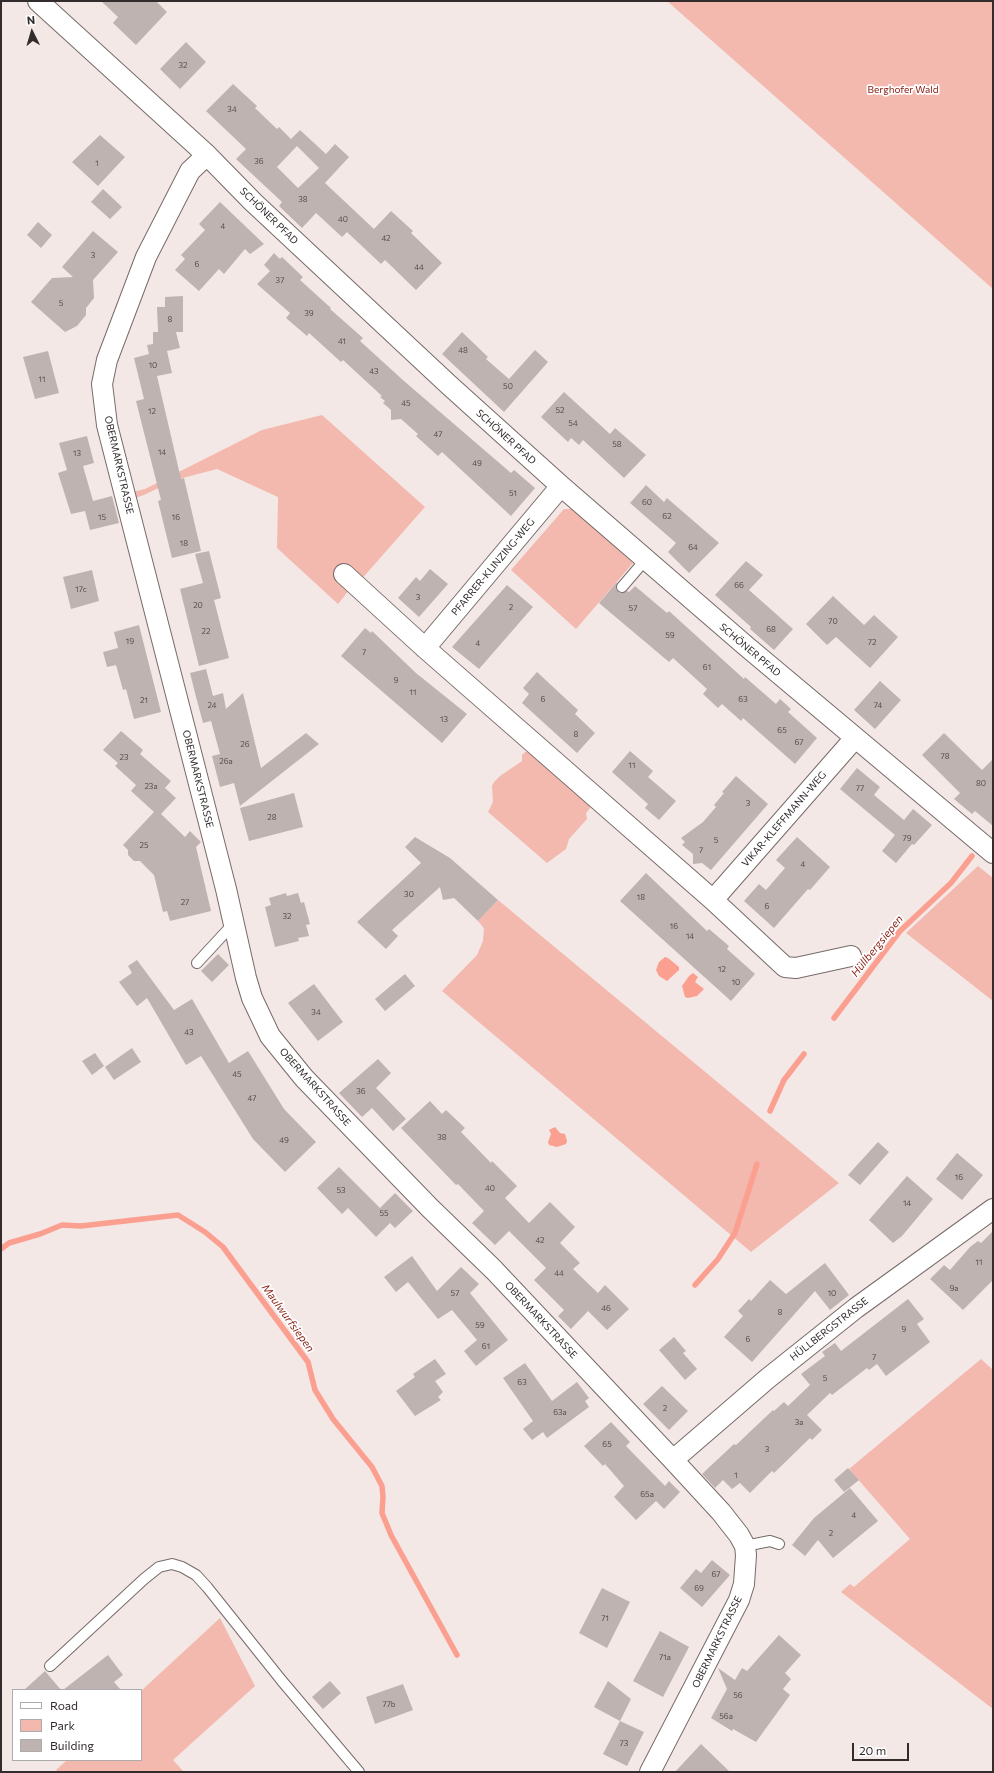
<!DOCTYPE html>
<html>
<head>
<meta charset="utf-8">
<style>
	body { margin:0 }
	#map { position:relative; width:994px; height:1773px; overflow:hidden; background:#f4e8e6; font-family:Commissioner,sans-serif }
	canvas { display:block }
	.frame { position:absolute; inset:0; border:2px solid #322d2c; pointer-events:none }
	.legend { position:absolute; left:12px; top:1689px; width:130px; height:72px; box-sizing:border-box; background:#fff; border:1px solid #adabab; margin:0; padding:5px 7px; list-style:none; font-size:12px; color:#322d2c }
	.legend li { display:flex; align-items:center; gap:8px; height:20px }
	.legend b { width:20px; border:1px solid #adabab }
	.north { position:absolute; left:12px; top:12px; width:40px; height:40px; -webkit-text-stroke:3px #fff; paint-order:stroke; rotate:355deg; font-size:11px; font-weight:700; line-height:16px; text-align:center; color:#322d2c }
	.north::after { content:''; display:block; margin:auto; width:14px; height:18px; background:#322d2c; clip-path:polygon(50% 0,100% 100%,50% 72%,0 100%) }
	.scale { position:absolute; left:852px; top:1743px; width:57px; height:18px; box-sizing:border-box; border:2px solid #322d2c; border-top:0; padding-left:5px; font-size:12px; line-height:14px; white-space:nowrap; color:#322d2c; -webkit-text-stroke:3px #fff; paint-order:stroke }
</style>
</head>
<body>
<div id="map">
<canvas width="994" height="1773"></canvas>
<div class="frame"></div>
<ul class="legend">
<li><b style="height:5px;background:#fff"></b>Road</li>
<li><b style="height:11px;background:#f3b8ae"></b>Park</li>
<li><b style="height:11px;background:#beb3b1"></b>Building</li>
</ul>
<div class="north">N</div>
<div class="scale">20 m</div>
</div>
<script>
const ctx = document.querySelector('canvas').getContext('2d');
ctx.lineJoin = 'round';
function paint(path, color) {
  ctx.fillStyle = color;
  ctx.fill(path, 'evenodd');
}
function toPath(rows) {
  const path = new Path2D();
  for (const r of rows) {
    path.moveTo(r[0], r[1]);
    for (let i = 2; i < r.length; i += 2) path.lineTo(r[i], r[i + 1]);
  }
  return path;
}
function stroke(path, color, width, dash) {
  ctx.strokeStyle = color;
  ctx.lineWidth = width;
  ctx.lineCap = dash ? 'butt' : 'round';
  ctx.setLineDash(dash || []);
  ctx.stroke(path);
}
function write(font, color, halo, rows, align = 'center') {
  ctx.font = font + ' Commissioner,sans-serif';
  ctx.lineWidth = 3.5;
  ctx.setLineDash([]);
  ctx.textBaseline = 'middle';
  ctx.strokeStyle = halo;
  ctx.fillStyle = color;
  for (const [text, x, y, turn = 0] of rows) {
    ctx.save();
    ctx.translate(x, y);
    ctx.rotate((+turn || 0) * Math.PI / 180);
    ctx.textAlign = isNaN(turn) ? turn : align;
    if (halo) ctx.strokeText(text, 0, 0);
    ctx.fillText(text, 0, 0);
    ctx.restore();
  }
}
const green = toPath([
	[667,1,993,1,993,289],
	[322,415,425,507,359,582,357,580,338,604,277,548,278,497,217,469,175,480,144,495,135,498,133,492,145,489,262,430],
	[564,509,573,509,633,563,576,629,511,570],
	[525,752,529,752,538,761,543,756,595,802,586,813,587,819,569,839,566,849,547,863,488,812,493,802,492,786,494,782,500,776,522,761,522,755],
	[978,866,993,878,993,1001,906,933],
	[498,900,839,1183,751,1252,442,991,477,955,483,941,484,929,483,927,478,921],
	[981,1359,993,1370,993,1709,841,1592,850,1584,854,1587,910,1539,849,1469],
	[220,1618,255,1686,173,1760,184,1772,58,1772,56,1770,67,1760,141,1760,141,1691]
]);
const water = toPath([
	[665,957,668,958,679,967,679,970,667,981,659,976,656,970,659,962],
	[693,973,698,977,695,982,704,989,697,996,688,998,685,997,682,986,689,976],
	[555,1127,560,1133,565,1134,567,1141,566,1144,557,1147,549,1145,548,1142,551,1134,549,1130]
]);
const stream = toPath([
	[834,1018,900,931,951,883,972,856],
	[770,1111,784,1080,804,1054],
	[1,1249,9,1243,40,1234,62,1225,81,1226,178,1215,205,1232,223,1247,308,1362,315,1390,333,1419,372,1467,382,1486,383,1497,382,1513,391,1535,457,1655],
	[695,1285,718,1259,735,1233,757,1164]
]);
const building = toPath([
	[101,1,156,1,167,12,136,45,113,23,118,17],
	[186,42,206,62,180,89,160,69],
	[233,84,257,106,255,108,277,129,279,127,291,139,300,130,326,154,335,144,349,157,325,183,374,229,391,211,413,231,411,233,442,263,416,290,385,260,381,264,347,232,342,237,316,213,302,228,279,206,282,202,236,159,246,149,206,111],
	[297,146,319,168,298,188,277,167],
	[100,135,125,157,98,186,72,162],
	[103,189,122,207,110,219,91,202],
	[220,202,264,244,250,254,245,249,224,274,219,269,199,291,175,270,185,259,181,255,205,230,199,224],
	[38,222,52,235,41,248,27,235],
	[93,231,118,252,93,280,94,298,86,308,86,315,77,326,65,332,31,302,52,278,73,277,62,267],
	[274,253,280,259,282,257,303,277,300,280,331,308,330,309,363,338,360,341,404,381,511,473,514,470,535,488,511,516,442,452,438,456,416,436,418,434,401,419,391,420,391,410,383,403,385,401,380,397,382,396,343,360,341,362,309,333,307,336,286,318,290,313,257,284,270,271,264,265],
	[183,296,183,332,176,332,180,348,167,351,172,373,157,376,181,479,184,478,201,551,172,558,158,501,161,500,136,401,144,399,134,358,149,354,147,345,153,344,153,332,158,332,157,307,165,307,165,297],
	[462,332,488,357,486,359,509,379,535,350,548,362,504,412,442,354],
	[48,351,59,393,35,399,23,357],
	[564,392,610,434,615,428,646,455,624,478,583,440,579,445,571,438,568,442,541,417],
	[87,436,94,463,83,466,93,501,112,496,119,523,90,530,85,511,71,514,58,473,67,470,59,443],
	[646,485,664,502,667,498,719,543,689,573,668,552,676,543,630,503],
	[209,551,221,598,214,600,229,658,199,666,180,589,203,583,195,554],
	[746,561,763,575,749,590,793,629,774,650,750,629,751,627,715,595],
	[430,569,448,584,419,617,398,598,416,577,420,581],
	[92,570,99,601,71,609,63,577],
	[617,582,616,589,620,593,627,591,629,592,635,586,667,613,669,611,744,679,745,677,776,704,780,699,791,709,788,712,817,738,795,764,743,718,741,721,722,704,718,708,703,694,707,689,673,658,669,662,599,603],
	[507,585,533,607,479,669,452,647],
	[833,596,864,625,874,615,898,637,870,668,836,637,827,645,806,624],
	[139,625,161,712,134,719,126,689,123,690,116,665,107,667,103,652,118,648,114,632],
	[365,628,371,633,372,631,416,673,467,714,442,743,341,656],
	[206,669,213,696,223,693,226,709,243,693,261,768,306,733,319,744,240,806,234,783,220,787,212,756,220,754,211,721,203,723,195,693,190,673],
	[537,672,578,710,575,714,595,733,577,753,522,703,529,694,523,688],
	[880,681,901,700,875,729,854,710],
	[121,731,143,750,140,754,171,781,165,788,176,798,161,814,185,837,190,831,201,842,196,847,211,911,170,921,167,911,163,912,154,875,140,861,134,861,128,855,128,850,123,845,154,812,131,791,136,785,115,766,118,763,103,750],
	[944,733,982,770,993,759,993,826,975,811,972,814,954,799,960,793,922,755],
	[630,751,653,771,648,777,676,801,659,820,645,808,648,804,612,772],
	[857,768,880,787,874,795,904,820,913,809,932,825,914,845,912,844,896,863,882,851,895,835,840,789],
	[736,776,768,804,711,870,702,863,693,864,693,854,682,845,685,842,681,838,703,822,716,807,714,805,724,793,722,792],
	[294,793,303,827,249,841,240,808],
	[415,837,450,858,498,900,478,921,454,898,443,900,440,887,392,930,398,936,386,949,357,922,421,863,405,847],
	[797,837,830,867,810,890,808,889,774,928,744,901,759,884,766,890,785,868,776,860],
	[646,873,707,931,709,929,729,946,727,949,755,974,731,1001,620,901],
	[286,893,287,896,298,893,301,903,304,902,310,924,306,925,309,936,298,938,299,941,275,947,265,907,271,905,269,898],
	[218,954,229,965,212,982,201,971],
	[137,960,174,1010,192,999,229,1063,248,1051,284,1109,316,1142,285,1172,253,1139,201,1056,186,1065,147,998,137,1006,119,982,132,973,128,966],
	[405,974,415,986,385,1011,375,999],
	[314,984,343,1022,318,1041,288,1003],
	[132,1048,141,1062,114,1080,105,1067],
	[95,1053,104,1066,92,1075,82,1061],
	[378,1059,391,1073,376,1088,406,1119,393,1131,372,1108,362,1117,339,1093],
	[430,1101,442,1114,446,1110,465,1128,461,1132,491,1163,492,1161,517,1186,505,1198,529,1223,550,1202,575,1227,560,1243,580,1263,573,1269,598,1293,605,1285,629,1309,607,1330,588,1311,571,1329,558,1316,564,1310,534,1280,546,1268,509,1231,495,1245,472,1223,484,1211,458,1184,456,1185,401,1128],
	[878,1142,889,1152,860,1185,848,1175],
	[957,1153,983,1175,962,1200,936,1179],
	[339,1167,380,1208,395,1193,413,1211,395,1228,390,1223,376,1237,348,1208,342,1214,317,1188],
	[907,1176,933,1199,902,1236,893,1243,869,1220],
	[993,1231,993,1280,963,1310,930,1279,944,1265,950,1270,970,1247,978,1241,981,1243],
	[412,1256,437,1291,461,1267,479,1284,470,1293,508,1340,476,1366,464,1351,477,1340,452,1310,438,1319,408,1282,396,1292,384,1277],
	[825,1263,849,1295,830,1310,815,1291,752,1362,724,1337,743,1316,738,1311,749,1299,751,1301,770,1280,786,1294],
	[908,1299,924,1319,917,1324,930,1342,886,1376,877,1364,869,1370,867,1368,832,1395,830,1393,807,1415,822,1430,812,1440,810,1438,774,1473,772,1471,750,1493,740,1483,732,1489,723,1480,715,1488,702,1474,734,1444,736,1445,773,1410,774,1411,784,1402,788,1406,810,1385,801,1374,825,1356,822,1352,835,1343,841,1351],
	[674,1337,686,1351,683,1353,697,1369,685,1380,659,1350],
	[435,1359,446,1374,435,1381,443,1392,438,1397,441,1400,415,1416,396,1391,415,1377,413,1374],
	[525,1363,552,1401,577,1382,589,1398,585,1401,589,1407,547,1438,543,1432,532,1440,523,1429,533,1421,503,1378],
	[662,1386,688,1411,669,1430,643,1404],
	[611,1422,630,1442,626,1446,665,1486,669,1481,680,1492,664,1509,656,1501,636,1520,614,1497,624,1486,605,1464,603,1466,584,1446],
	[848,1468,859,1480,844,1492,834,1480],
	[850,1488,878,1521,833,1558,818,1540,805,1556,792,1545,814,1518],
	[712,1560,730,1575,702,1607,680,1588,696,1569,701,1573],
	[602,1588,630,1602,607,1648,579,1633],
	[660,1631,689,1647,663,1697,633,1681],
	[779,1635,801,1655,785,1673,791,1679,783,1689,790,1695,756,1742,733,1729,732,1731,711,1718,727,1689,718,1668,735,1680,742,1668,747,1671],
	[108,1655,123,1675,114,1682,121,1690,63,1690],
	[45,1671,61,1690,24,1690],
	[330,1681,341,1693,323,1709,312,1697],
	[608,1681,631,1699,620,1721,594,1707],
	[403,1684,413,1710,375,1724,366,1697],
	[620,1721,644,1732,627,1766,603,1754],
	[701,1744,730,1772,675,1772]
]);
const lane = toPath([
	[622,587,646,559],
	[197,963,234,923],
	[745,1546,770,1541,779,1544],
	[50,1666,144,1579,159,1567,172,1564,182,1567,196,1575,207,1587,282,1681,359,1772]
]);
const street = toPath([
	[38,1,207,155,253,202,449,385,561,486,746,646,993,853],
	[207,155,190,171,146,257,107,360,102,384,107,425,226,889,246,978,252,998,270,1036,304,1078,430,1208,494,1270,673,1460,721,1512,739,1535,745,1546,746,1555,744,1584,739,1600,650,1772],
	[344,574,425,648,713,900,785,967,796,968,851,956],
	[425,648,561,486],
	[713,900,855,738],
	[673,1460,767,1379,856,1308,993,1209]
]);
const numberNames = [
	["32",183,65],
	["34",232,109],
	["36",259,161],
	["1",97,163],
	["38",303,199],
	["40",343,219],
	["4",223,226],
	["42",386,238],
	["3",93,255],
	["6",197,264],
	["44",419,267],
	["37",280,280],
	["5",61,303],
	["39",309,313],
	["8",170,319],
	["41",342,341],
	["48",463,350],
	["10",153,365],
	["43",374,371],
	["11",42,379],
	["50",508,386],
	["45",406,403],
	["52",560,410],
	["12",152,411],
	["54",573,423],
	["47",438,434],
	["58",617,444],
	["14",162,452],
	["13",77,453],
	["49",477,463],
	["51",513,493],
	["60",647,502],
	["62",667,516],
	["15",102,517],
	["16",176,517],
	["18",184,543],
	["64",693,547],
	["66",739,585],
	["17c",81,589],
	["3",418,597],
	["20",198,605],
	["2",511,607],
	["57",633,608],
	["70",833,621],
	["68",771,629],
	["22",206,631],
	["59",670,635],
	["19",130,641],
	["72",872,642],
	["4",478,643],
	["7",364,652],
	["61",707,667],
	["9",396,680],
	["11",413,692],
	["6",543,699],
	["63",743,699],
	["21",144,700],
	["24",212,705],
	["74",878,705],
	["13",444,719],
	["65",782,730],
	["8",576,734],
	["67",799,742],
	["26",245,744],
	["78",945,756],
	["23",124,757],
	["26a",226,761],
	["11",632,765],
	["80",981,783],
	["23a",151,786],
	["77",860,788],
	["3",748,803],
	["28",272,817],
	["79",907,838],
	["5",716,840],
	["25",144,845],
	["7",701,850],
	["4",803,864],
	["30",409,894],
	["18",641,897],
	["27",185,902],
	["6",767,906],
	["32",287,916],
	["16",674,926],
	["14",690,936],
	["12",722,969],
	["10",736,982],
	["34",316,1012],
	["43",189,1032],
	["45",237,1074],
	["36",361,1091],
	["47",252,1098],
	["38",442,1137],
	["49",284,1140],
	["16",959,1177],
	["40",490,1188],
	["53",341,1190],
	["14",907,1203],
	["55",384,1213],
	["42",540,1240],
	["11",979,1262],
	["44",559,1273],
	["9a",954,1288],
	["57",455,1293],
	["10",832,1293],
	["46",606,1308],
	["8",780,1312],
	["59",480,1325],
	["9",904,1329],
	["6",748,1339],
	["61",486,1346],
	["7",874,1357],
	["5",825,1378],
	["63",522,1382],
	["2",665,1408],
	["63a",560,1412],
	["3a",799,1422],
	["65",607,1444],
	["3",767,1449],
	["1",736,1475],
	["65a",647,1494],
	["4",854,1515],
	["2",831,1533],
	["67",716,1574],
	["69",699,1588],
	["71",605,1618],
	["71a",665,1657],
	["56",738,1695],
	["77b",389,1704],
	["56a",726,1716],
	["73",624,1743]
];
const parkNames = [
	["Berghofer Wald",903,90]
];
const streetNames = [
	["SCHÖNER PFAD",269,216,44],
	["SCHÖNER PFAD",506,437,42],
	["OBERMARKSTRASSE",119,465,77],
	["PFARRER-KLINZING-WEG",493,567,-50],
	["SCHÖNER PFAD",750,650,40],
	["OBERMARKSTRASSE",198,779,76],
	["VIKAR-KLEFFMANN-WEG",784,819,-49],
	["OBERMARKSTRASSE",315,1087,48],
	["OBERMARKSTRASSE",541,1320,47],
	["HÜLLBERGSTRASSE",829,1329,-38],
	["OBERMARKSTRASSE",717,1642,-64]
];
const waterNames = [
	["Hüllbergsiepen",877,946,-51],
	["Maulwurfsiepen",288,1318,54]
];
paint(green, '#f3b8ae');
paint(water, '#fb9f90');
stroke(stream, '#fb9f90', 5.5);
paint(building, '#beb3b1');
stroke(lane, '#766b69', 12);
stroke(street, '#766b69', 22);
stroke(lane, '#fff', 10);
stroke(street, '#fff', 20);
write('8px', '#554e4d', null, numberNames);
write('10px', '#8a2115', '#fff', parkNames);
write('10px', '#322d2c', '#fff', streetNames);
write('italic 11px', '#871e12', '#fff', waterNames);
</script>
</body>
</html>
